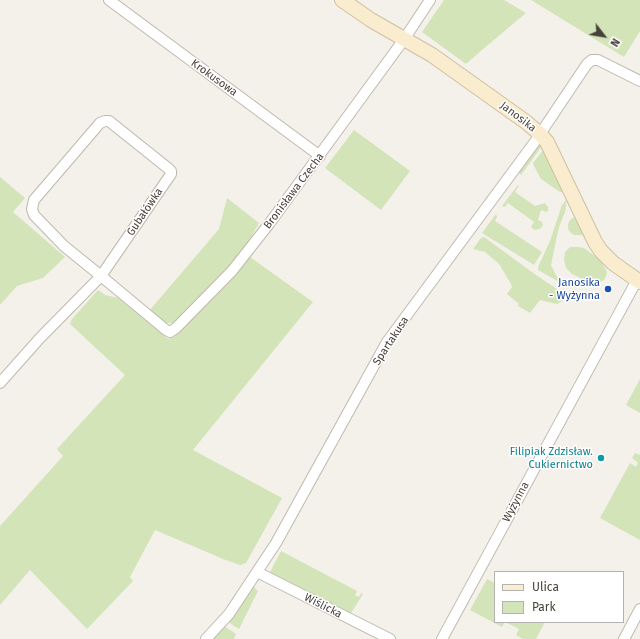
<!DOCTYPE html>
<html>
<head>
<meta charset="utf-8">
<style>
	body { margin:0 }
	#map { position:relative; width:640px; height:639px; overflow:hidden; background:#f4f1eb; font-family:"Fira Sans",sans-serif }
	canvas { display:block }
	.legend { position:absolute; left:494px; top:571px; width:130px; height:52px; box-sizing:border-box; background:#fff; border:1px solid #b5b3b0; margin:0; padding:5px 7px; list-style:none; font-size:12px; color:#474139 }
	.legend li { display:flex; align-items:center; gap:8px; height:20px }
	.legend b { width:20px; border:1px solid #b5b3b0 }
	.north { position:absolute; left:584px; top:16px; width:40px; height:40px; -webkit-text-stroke:3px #fff; paint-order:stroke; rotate:121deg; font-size:11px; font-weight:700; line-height:16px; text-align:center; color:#474139 }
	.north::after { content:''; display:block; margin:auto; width:14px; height:18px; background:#474139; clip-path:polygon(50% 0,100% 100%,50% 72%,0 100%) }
</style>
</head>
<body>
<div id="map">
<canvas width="640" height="639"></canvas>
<ul class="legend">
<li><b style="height:5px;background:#faedcf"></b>Ulica</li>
<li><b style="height:11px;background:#d2e4b8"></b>Park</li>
</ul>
<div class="north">N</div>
</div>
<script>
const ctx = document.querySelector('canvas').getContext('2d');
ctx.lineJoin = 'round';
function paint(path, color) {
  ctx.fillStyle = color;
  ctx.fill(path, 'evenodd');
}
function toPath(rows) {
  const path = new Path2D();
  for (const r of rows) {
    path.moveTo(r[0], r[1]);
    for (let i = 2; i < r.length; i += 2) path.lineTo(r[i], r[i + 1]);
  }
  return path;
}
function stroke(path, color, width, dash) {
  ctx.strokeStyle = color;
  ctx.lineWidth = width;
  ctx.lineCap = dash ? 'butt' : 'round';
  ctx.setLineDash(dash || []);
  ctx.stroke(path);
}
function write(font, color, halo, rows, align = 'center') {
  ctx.font = font + ' "Fira Sans",sans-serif';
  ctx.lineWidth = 3;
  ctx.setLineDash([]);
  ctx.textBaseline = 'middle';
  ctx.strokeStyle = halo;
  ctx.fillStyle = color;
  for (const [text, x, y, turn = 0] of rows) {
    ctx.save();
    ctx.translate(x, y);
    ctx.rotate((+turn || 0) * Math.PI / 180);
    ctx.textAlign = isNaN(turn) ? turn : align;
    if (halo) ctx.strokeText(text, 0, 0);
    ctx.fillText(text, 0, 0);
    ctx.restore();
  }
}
const green = toPath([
	[444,0,504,0,526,13,482,50,466,64,422,32],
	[531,0,640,0,640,31,624,57],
	[354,130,410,171,381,210,325,168],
	[538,144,542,146,521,175,519,173,520,169],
	[544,149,564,191,562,192,560,192,541,179,534,166,533,163],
	[0,177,25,198,13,212,65,257,43,278,17,286,0,305],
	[518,185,519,186,515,192,535,206,545,203,548,207,548,211,546,212,541,210,538,220,542,222,543,225,541,228,536,230,533,229,531,227,534,222,508,203,505,207,502,206],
	[227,198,259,223,250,239,235,260,226,271,182,316,174,323,164,323,149,311,219,229],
	[567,199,565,212,559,227,554,250,551,265,558,279,563,284,538,270,538,267,550,241,562,205],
	[496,214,497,217,495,221,542,252,534,265,482,233],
	[576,217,584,233,582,235,574,235,571,233,568,229,568,224,570,220,573,218],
	[484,237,536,275,569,297,557,304,540,300,530,313,518,306,519,304,507,294,512,287,511,284,499,264,485,252,473,249,481,238],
	[570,247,577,247,584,248,600,260,606,270,607,274,604,280,599,283,593,284,572,274,566,268,564,260,565,252],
	[250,257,313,302,193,450,282,498,246,563,240,565,223,559,155,530,130,577,133,581,87,629,30,570,0,605,0,526,63,456,57,449,125,375,70,324,72,319,98,290,105,295,118,298,168,339,174,337],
	[640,379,640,413,626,405],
	[635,453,640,455,640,540,600,518,630,463,636,467,638,463,632,458],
	[281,551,357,591,355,595,359,597,361,593,363,594,351,613,270,572],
	[487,579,495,583,495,622,505,622,502,627,470,610],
	[253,586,258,591,239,629,231,624,227,620],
	[505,622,545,622,536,639,523,639,516,635,519,629],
	[224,626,236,634,234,639,212,639]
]);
const street = toPath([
	[109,0,320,156],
	[0,383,40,338,101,276,171,174,171,171,169,169,109,121,105,121,100,123,34,200,32,209,34,215,64,246,101,276,142,310,166,330,170,332,176,328,232,271,269,224,405,38,430,0],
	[257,572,390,639],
	[206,639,229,614,276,543,387,342,534,143,587,64,592,60,598,60,640,81],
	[442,639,637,280],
	[624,639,640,609]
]);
const secondary = toPath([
	[342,0,371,20,432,55,526,122,540,134,547,142,595,242,601,251,613,263,640,282]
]);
const markers = [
	[608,289,4,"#1a4fb4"],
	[601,458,4,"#0f9aa8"]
];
const streetNames = [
	["Krokusowa",214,78,36],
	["Janosika",518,117,37],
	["Bronisława Czecha",294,191,-53],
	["Gubałówka",145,212,-56],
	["Spartakusa",391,341,-57],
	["Wyżynna",516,502,-62],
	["Wiślicka",323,606,27]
];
const transitNames = [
	["Janosika",600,283],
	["- Wyżynna",600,296]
];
const cultureNames = [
	["Filipiak Zdzisław.",593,452],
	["Cukiernictwo",593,465]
];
paint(green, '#d2e4b8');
stroke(street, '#bfb8ae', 12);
stroke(secondary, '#cfc09f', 16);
stroke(street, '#fff', 10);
stroke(secondary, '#faedcf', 14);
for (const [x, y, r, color] of markers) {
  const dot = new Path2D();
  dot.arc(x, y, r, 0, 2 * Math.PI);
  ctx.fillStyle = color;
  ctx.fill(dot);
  stroke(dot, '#fff', 1.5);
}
write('11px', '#474139', '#fff', streetNames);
write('11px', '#164399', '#fff', transitNames, 'right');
write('11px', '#0d838f', '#fff', cultureNames, 'right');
</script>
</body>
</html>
